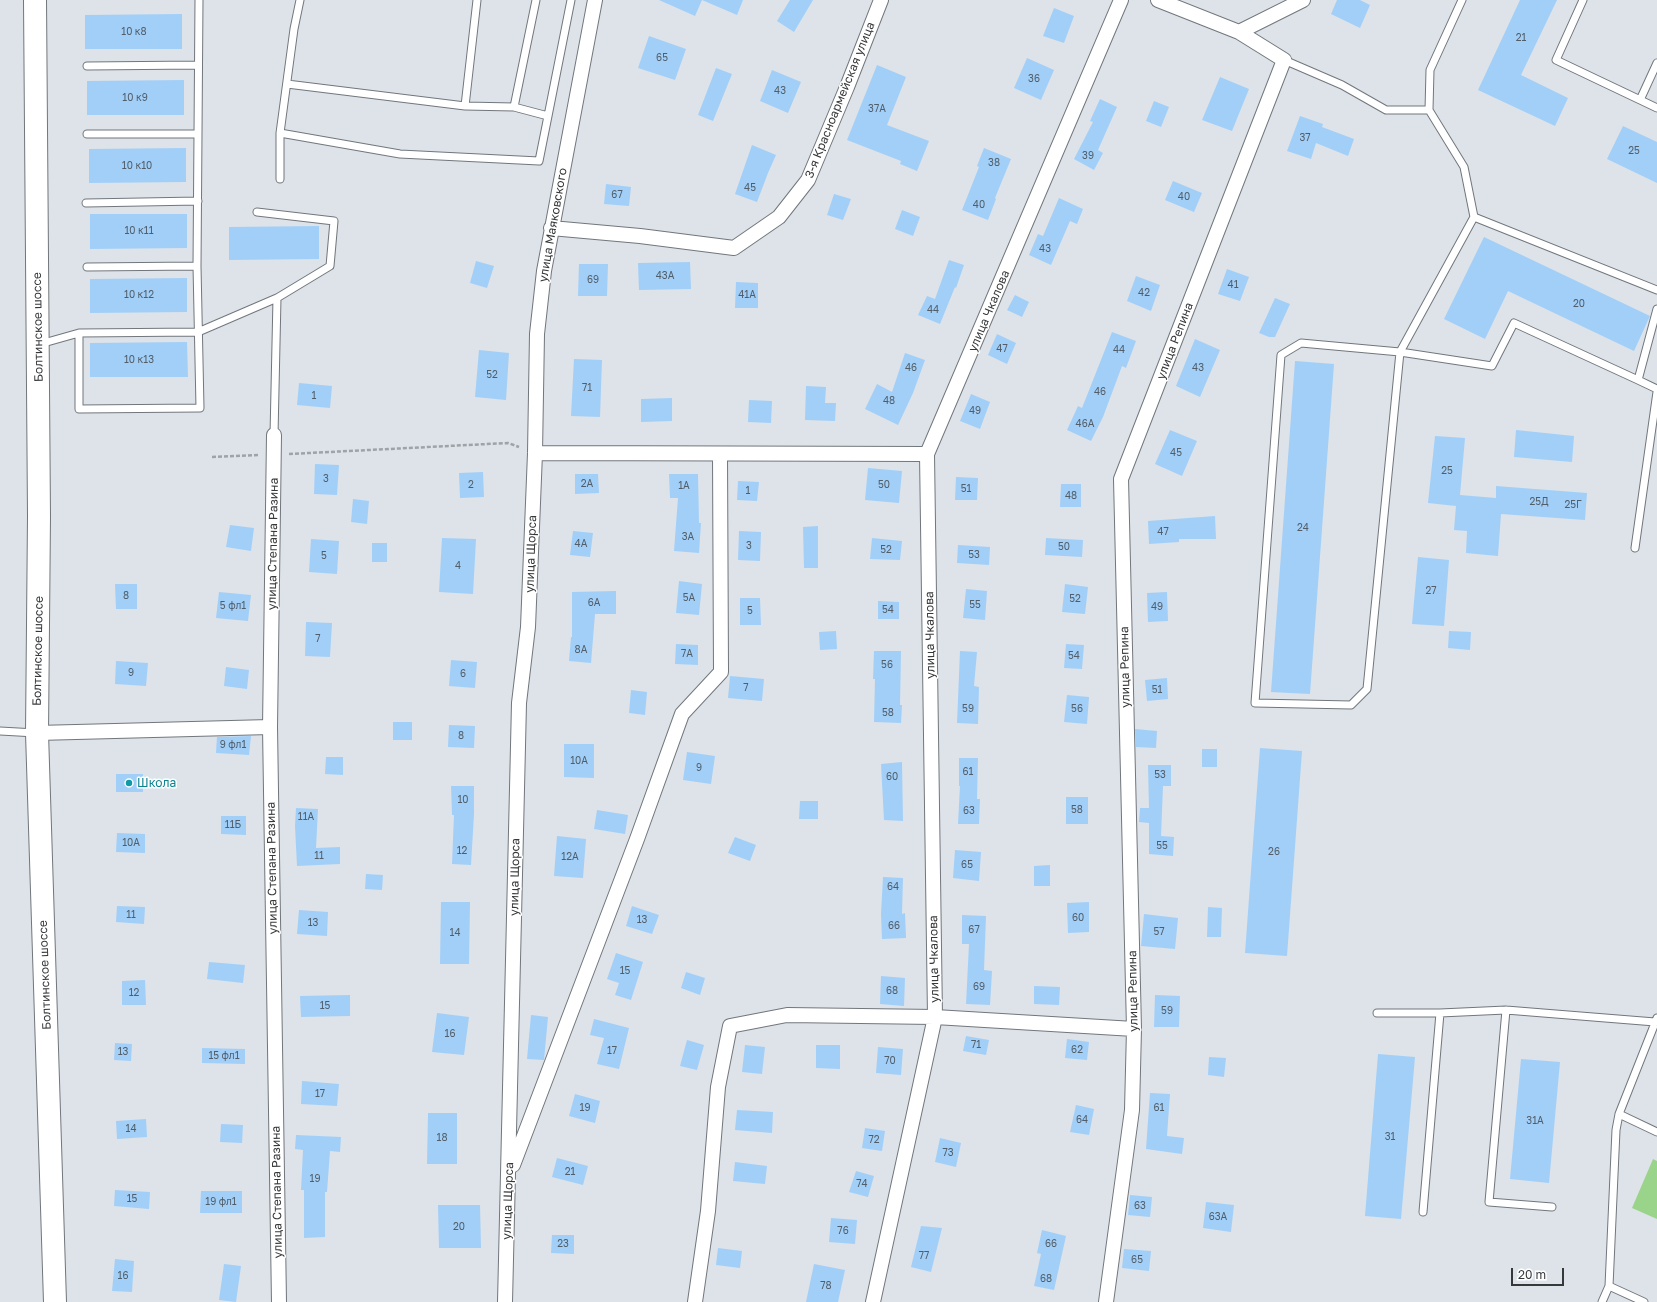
<!DOCTYPE html>
<html>
<head>
<meta charset="utf-8">
<style>
	body { margin:0 }
	#map { position:relative; width:1657px; height:1302px; overflow:hidden; background:#dde3e9; font-family:"Golos Text",sans-serif }
	canvas { display:block }
	.scale { position:absolute; left:1511px; top:1268px; width:53px; height:18px; box-sizing:border-box; border:2px solid #36383a; border-top:0; padding-left:5px; font-size:12px; line-height:14px; white-space:nowrap; color:#36383a; -webkit-text-stroke:3px #fff; paint-order:stroke }
</style>
</head>
<body>
<div id="map">
<canvas width="1657" height="1302"></canvas>
<div class="scale">20 m</div>
</div>
<script>
const ctx = document.querySelector('canvas').getContext('2d');
ctx.lineJoin = 'round';
function paint(path, color) {
  ctx.fillStyle = color;
  ctx.fill(path, 'evenodd');
}
function toPath(rows) {
  const path = new Path2D();
  for (const r of rows) {
    path.moveTo(r[0], r[1]);
    for (let i = 2; i < r.length; i += 2) path.lineTo(r[i], r[i + 1]);
  }
  return path;
}
function stroke(path, color, width, dash) {
  ctx.strokeStyle = color;
  ctx.lineWidth = width;
  ctx.lineCap = dash ? 'butt' : 'round';
  ctx.setLineDash(dash || []);
  ctx.stroke(path);
}
function write(font, color, halo, rows, align = 'center') {
  ctx.font = font + ' "Golos Text",sans-serif';
  ctx.lineWidth = 3;
  ctx.setLineDash([]);
  ctx.textBaseline = 'middle';
  ctx.strokeStyle = halo;
  ctx.fillStyle = color;
  for (const [text, x, y, turn = 0] of rows) {
    ctx.save();
    ctx.translate(x, y);
    ctx.rotate((+turn || 0) * Math.PI / 180);
    ctx.textAlign = isNaN(turn) ? turn : align;
    if (halo) ctx.strokeText(text, 0, 0);
    ctx.fillText(text, 0, 0);
    ctx.restore();
  }
}
const green = toPath([
	[1653,1159,1657,1161,1657,1219,1632,1208]
]);
const building = toPath([
	[659,0,702,0,695,16],
	[702,0,743,0,737,15],
	[790,0,813,0,794,32,777,21],
	[1337,0,1360,0,1370,5,1360,28,1331,14],
	[1520,0,1557,0,1521,75,1568,98,1555,126,1478,90],
	[1054,8,1074,16,1064,43,1043,36],
	[182,14,182,49,85,49,85,15],
	[649,36,686,49,675,80,638,68],
	[1027,58,1054,70,1041,100,1014,88],
	[877,65,906,77,887,125,929,141,917,171,900,164,901,161,847,140],
	[716,68,732,74,713,121,698,115],
	[772,70,801,82,788,113,760,101],
	[1220,77,1249,89,1232,131,1202,120],
	[184,80,184,115,87,115,87,81],
	[1100,99,1117,107,1098,150,1103,153,1094,170,1074,159,1093,122,1090,121],
	[1154,101,1169,107,1161,127,1146,121],
	[1300,116,1323,124,1322,127,1354,139,1348,156,1316,143,1311,159,1287,151],
	[1623,126,1657,142,1657,183,1607,159],
	[752,145,776,155,768,173,757,202,735,194],
	[186,148,186,182,89,183,89,149],
	[984,148,1011,159,995,198,996,199,988,220,962,210,979,167,977,166],
	[1173,181,1202,193,1194,212,1165,200],
	[606,184,631,187,629,206,604,204],
	[834,194,851,199,843,220,827,215],
	[1059,198,1083,209,1077,224,1070,221,1051,265,1029,255,1038,234,1043,236],
	[902,210,920,217,913,236,895,229],
	[90,214,187,214,187,248,90,249],
	[319,226,319,259,229,260,229,227],
	[1484,237,1650,316,1634,351,1508,291,1485,339,1444,319],
	[949,260,964,265,956,288,955,287,940,324,918,315,927,296,935,299],
	[476,261,494,266,487,288,470,283],
	[690,262,691,289,639,290,638,263],
	[579,264,608,264,607,296,578,296],
	[1227,269,1249,277,1240,301,1218,294],
	[1136,276,1160,285,1151,311,1127,301],
	[187,278,187,312,90,313,90,279],
	[736,282,758,283,758,308,735,308],
	[1015,295,1029,302,1022,317,1007,310],
	[1275,298,1290,304,1275,337,1269,337,1259,333],
	[1112,332,1136,341,1126,368,1122,366,1103,417,1091,441,1067,430,1078,406,1082,408],
	[997,334,1016,343,1007,364,988,355],
	[1195,339,1220,350,1200,397,1176,386],
	[187,342,188,377,90,377,90,343],
	[479,350,509,353,506,400,475,397],
	[905,353,925,360,913,393,898,425,865,409,877,384,892,392],
	[574,359,602,360,600,417,571,416],
	[1295,361,1334,364,1310,694,1271,692],
	[299,383,332,386,330,408,297,405],
	[806,386,826,387,825,403,836,403,835,421,805,420],
	[971,394,990,402,980,429,960,421],
	[672,398,672,421,641,422,641,399],
	[749,400,772,401,771,423,748,422],
	[1170,430,1197,441,1182,476,1155,464],
	[1516,430,1574,436,1572,462,1514,457],
	[1435,436,1465,438,1460,495,1496,498,1496,486,1587,493,1585,520,1501,514,1498,556,1466,553,1467,531,1454,530,1456,506,1428,503],
	[315,464,339,465,337,495,314,494],
	[868,468,902,471,899,503,865,500],
	[483,472,484,497,460,498,459,473],
	[575,474,598,474,599,493,575,494],
	[669,474,698,474,699,523,701,523,699,553,674,551,678,498,670,498],
	[956,477,978,478,977,500,955,500],
	[738,481,759,482,757,501,737,500],
	[1061,484,1081,484,1081,507,1060,507],
	[353,499,369,501,367,524,351,522],
	[1215,516,1216,539,1179,539,1179,542,1149,544,1148,521],
	[230,525,254,528,251,551,226,547],
	[818,526,818,568,804,568,803,527],
	[573,531,593,533,590,557,570,555],
	[739,531,761,532,760,561,738,560],
	[442,538,476,539,473,594,439,592],
	[872,538,902,541,900,560,870,559],
	[1046,538,1083,540,1082,557,1045,555],
	[311,539,339,541,337,574,309,572],
	[372,543,387,543,387,562,372,562],
	[958,545,990,547,989,565,957,563],
	[1418,557,1449,560,1444,626,1412,624],
	[679,581,702,584,699,615,676,613],
	[115,584,137,584,137,609,116,609],
	[1065,584,1088,587,1085,614,1062,612],
	[966,589,987,591,985,620,963,618],
	[616,591,616,614,595,614,591,663,569,661,571,637,572,637,572,592],
	[219,592,251,595,248,621,216,618],
	[1167,592,1168,621,1148,622,1147,593],
	[740,598,760,598,761,625,740,625],
	[878,601,899,602,899,619,878,619],
	[306,622,332,623,330,657,305,656],
	[836,631,837,649,820,650,819,632],
	[1449,631,1471,632,1470,650,1448,648],
	[676,644,698,645,698,665,675,664],
	[1066,644,1084,645,1082,669,1064,668],
	[874,651,901,651,900,705,902,705,901,723,874,722,875,679,873,679],
	[960,651,977,652,974,686,979,687,978,724,957,723],
	[451,660,477,662,475,688,449,686],
	[116,661,148,663,146,686,115,684],
	[226,667,249,670,247,689,224,686],
	[730,676,764,679,762,701,728,698],
	[1167,678,1168,699,1147,701,1145,680],
	[631,690,647,692,645,715,629,713],
	[1067,695,1089,697,1087,724,1064,722],
	[393,722,412,722,412,740,393,740],
	[449,725,475,726,474,748,448,747],
	[1135,729,1157,731,1156,748,1136,747],
	[251,736,249,755,216,753,217,737],
	[564,744,594,744,594,778,564,777],
	[1260,748,1302,751,1287,956,1245,953],
	[1202,749,1217,749,1217,767,1202,767],
	[687,752,715,756,711,784,683,780],
	[326,757,343,757,343,775,325,774],
	[959,758,978,758,977,799,980,799,979,824,958,824,960,786,959,786],
	[902,762,903,821,884,820,881,764],
	[1148,765,1171,765,1171,786,1163,786,1161,836,1174,837,1173,856,1149,854,1149,823,1139,822,1140,808,1149,808],
	[116,774,143,774,143,792,116,792],
	[451,786,474,786,474,814,471,865,452,864,454,815,452,815],
	[1066,797,1088,797,1088,824,1066,824],
	[800,801,818,801,818,819,799,819],
	[296,808,318,809,316,848,340,847,340,864,297,866,295,826],
	[597,810,628,815,625,834,594,829],
	[221,816,246,816,246,835,221,834],
	[117,833,145,834,145,853,116,852],
	[557,836,586,839,583,878,554,876],
	[735,837,756,845,750,861,728,853],
	[955,850,981,852,979,881,953,878],
	[1050,865,1050,886,1034,886,1034,866],
	[366,874,383,875,382,890,365,889],
	[883,877,903,878,902,914,905,913,906,938,882,939,881,914],
	[441,902,470,902,469,964,440,964],
	[1089,902,1089,932,1068,933,1067,903],
	[117,906,145,907,144,924,116,922],
	[632,906,659,915,652,934,626,926],
	[1208,907,1222,908,1221,937,1207,937],
	[299,910,328,912,327,936,297,934],
	[1144,914,1178,918,1175,949,1141,946],
	[962,915,986,916,984,970,992,971,990,1005,966,1004,969,944,962,944],
	[616,953,643,962,631,1000,615,995,619,983,607,979],
	[209,962,245,965,243,983,207,979],
	[686,972,705,978,700,995,681,988],
	[881,976,905,978,904,1006,880,1004],
	[145,980,146,1005,122,1005,122,981],
	[1034,986,1060,987,1059,1005,1034,1004],
	[350,995,350,1016,301,1017,300,996],
	[1155,995,1180,996,1179,1027,1154,1027],
	[437,1013,469,1017,464,1055,432,1052],
	[531,1015,548,1017,544,1060,527,1059],
	[594,1019,629,1028,619,1069,597,1064,604,1038,590,1035],
	[966,1036,989,1040,986,1055,963,1051],
	[1067,1039,1089,1042,1087,1060,1065,1058],
	[687,1040,704,1045,697,1070,680,1066],
	[115,1043,132,1044,131,1061,114,1060],
	[745,1045,765,1047,762,1074,742,1072],
	[816,1045,840,1045,840,1069,816,1068],
	[878,1047,903,1049,901,1075,876,1073],
	[202,1048,245,1049,245,1064,202,1063],
	[1378,1054,1415,1057,1401,1219,1365,1216],
	[1209,1057,1226,1058,1224,1077,1208,1075],
	[1521,1059,1560,1062,1549,1183,1510,1179],
	[302,1081,339,1084,337,1106,301,1104],
	[1150,1093,1170,1094,1167,1136,1184,1138,1182,1154,1146,1149],
	[575,1094,600,1101,595,1123,569,1116],
	[1076,1105,1094,1109,1089,1135,1070,1132],
	[737,1110,773,1112,772,1133,735,1130],
	[428,1113,457,1113,457,1164,427,1164],
	[146,1119,147,1137,117,1139,116,1121],
	[221,1124,243,1125,242,1143,220,1142],
	[865,1128,885,1131,882,1151,862,1148],
	[296,1135,341,1137,340,1152,330,1151,327,1192,325,1192,325,1237,304,1238,304,1190,301,1190,303,1150,295,1149],
	[940,1138,961,1143,956,1167,935,1162],
	[557,1158,588,1166,583,1185,552,1177],
	[735,1162,767,1166,765,1184,733,1181],
	[856,1171,874,1176,868,1197,849,1192],
	[115,1190,150,1192,149,1209,114,1206],
	[201,1191,242,1191,242,1213,200,1213],
	[1130,1195,1152,1197,1150,1217,1128,1215],
	[1206,1202,1234,1205,1231,1232,1203,1228],
	[438,1205,480,1205,481,1248,439,1248],
	[831,1218,857,1220,855,1244,829,1242],
	[921,1226,942,1228,931,1272,911,1267],
	[1042,1230,1066,1236,1054,1290,1034,1286,1041,1254,1037,1253],
	[552,1235,574,1235,574,1254,551,1253],
	[718,1248,742,1251,740,1268,716,1265],
	[1124,1249,1151,1251,1149,1271,1122,1268],
	[115,1259,134,1261,132,1292,112,1291],
	[224,1264,241,1266,236,1302,219,1300],
	[814,1264,845,1270,838,1302,806,1302]
]);
const path = toPath([
	[289,454,508,443,519,447],
	[212,457,258,455]
]);
const lane = toPath([
	[300,0,294,29,280,133,400,154,539,161,548,116],
	[477,0,465,106,514,107,536,0],
	[1583,0,1556,60,1657,108],
	[1284,60,1342,85,1386,110,1429,110,1464,167,1474,217,1657,290],
	[87,66,198,65],
	[287,84,465,106],
	[1640,100,1657,63],
	[514,107,548,116,571,0],
	[1429,110,1430,70,1462,0],
	[87,134,198,134],
	[280,179,280,133],
	[86,203,198,201],
	[1474,217,1400,352,1301,343,1281,355,1255,703,1351,705,1367,689,1400,352,1492,366,1514,323,1638,380],
	[87,267,197,266],
	[1657,309,1638,380,1657,389],
	[79,333,79,409,200,408,197,266,199,0],
	[40,344,79,333,198,332,277,298,330,266,334,221,257,212],
	[274,435,277,298],
	[1635,548,1657,392],
	[0,731,36,733],
	[1506,1010,1489,1202,1552,1207],
	[1377,1013,1440,1013,1506,1010,1655,1022],
	[1619,1114,1657,1132],
	[1423,1212,1440,1013],
	[1609,1286,1644,1302],
	[1602,1302,1609,1286,1616,1130,1619,1114,1657,1018]
]);
const street = toPath([
	[1239,32,1303,0],
	[551,228,640,236,734,248,779,217,808,180,847,87,881,0],
	[274,435,270,727,279,1302],
	[535,453,927,454],
	[37,733,270,727],
	[513,1165,637,839,682,714,721,672,720,455],
	[505,1302,519,703,528,627,535,453,537,334,544,271,595,0],
	[695,1302,708,1211,718,1087,730,1026,787,1015,935,1017,1134,1029],
	[873,1302,935,1017,927,454,1121,0],
	[1106,1302,1132,1110,1134,1029,1121,479,1284,60,1239,32,1158,0]
]);
const primary = toPath([
	[35,0,39,516,37,733,55,1302]
]);
const markers = [
	[129,783,4,"#0f9aa8"]
];
const numberNames = [
	["10 к8",134,32],
	["21",1521,38],
	["65",662,58],
	["36",1034,79],
	["43",780,91],
	["10 к9",135,98],
	["37А",877,109],
	["37",1305,138],
	["25",1634,151],
	["39",1088,156],
	["38",994,163],
	["10 к10",137,166],
	["45",750,188],
	["67",617,195],
	["40",1184,197],
	["40",979,205],
	["10 к11",139,231],
	["43",1045,249],
	["43А",665,276],
	["69",593,280],
	["41",1233,285],
	["42",1144,293],
	["10 к12",139,295],
	["41А",747,295],
	["20",1579,304],
	["44",933,310],
	["47",1002,349],
	["44",1119,350],
	["10 к13",139,360],
	["46",911,368],
	["43",1198,368],
	["52",492,375],
	["71",587,388],
	["46",1100,392],
	["1",314,396],
	["48",889,401],
	["49",975,411],
	["46А",1085,424],
	["45",1176,453],
	["25",1447,471],
	["3",326,479],
	["2А",587,484],
	["2",471,485],
	["50",884,485],
	["1А",684,486],
	["51",966,489],
	["1",748,491],
	["48",1071,496],
	["25Д",1539,502],
	["25Г",1573,505],
	["24",1303,528],
	["47",1163,532],
	["3А",688,537],
	["4А",581,544],
	["3",749,546],
	["50",1064,547],
	["52",886,550],
	["53",974,555],
	["5",324,556],
	["4",458,566],
	["27",1431,591],
	["8",126,596],
	["5А",689,598],
	["52",1075,599],
	["6А",594,603],
	["55",975,605],
	["5 фл1",233,606],
	["49",1157,607],
	["54",888,610],
	["5",750,611],
	["7",318,639],
	["8А",581,650],
	["7А",687,654],
	["54",1074,656],
	["56",887,665],
	["9",131,673],
	["6",463,674],
	["7",746,688],
	["51",1157,690],
	["59",968,709],
	["56",1077,709],
	["58",888,713],
	["8",461,736],
	["9 фл1",233,745],
	["10А",579,761],
	["9",699,768],
	["61",968,772],
	["53",1160,775],
	["60",892,777],
	["10",463,800],
	["58",1077,810],
	["63",969,811],
	["11А",306,817],
	["11Б",233,825],
	["10А",131,843],
	["55",1162,846],
	["12",462,851],
	["26",1274,852],
	["11",319,856],
	["12А",570,857],
	["65",967,865],
	["64",893,887],
	["11",131,915],
	["60",1078,918],
	["13",642,920],
	["13",313,923],
	["66",894,926],
	["67",974,930],
	["57",1159,932],
	["14",455,933],
	["15",625,971],
	["69",979,987],
	["68",892,991],
	["12",134,993],
	["15",325,1006],
	["59",1167,1011],
	["16",450,1034],
	["71",976,1045],
	["62",1077,1050],
	["17",612,1051],
	["13",123,1052],
	["15 фл1",224,1056],
	["70",890,1061],
	["17",320,1094],
	["19",585,1108],
	["61",1159,1108],
	["64",1082,1120],
	["31А",1535,1121],
	["14",131,1129],
	["31",1390,1137],
	["18",442,1138],
	["72",874,1140],
	["73",948,1153],
	["21",570,1172],
	["19",315,1179],
	["74",862,1184],
	["15",132,1199],
	["19 фл1",221,1202],
	["63",1140,1206],
	["63А",1218,1217],
	["20",459,1227],
	["76",843,1231],
	["23",563,1244],
	["66",1051,1244],
	["77",924,1256],
	["65",1137,1260],
	["16",123,1276],
	["68",1046,1279],
	["78",826,1286]
];
const streetNames = [
	["3-я Красноармейская улица",840,100,-68],
	["улица Маяковского",553,225,-80],
	["улица Чкалова",989,311,-67],
	["Болтинское шоссе",38,327,-91],
	["улица Репина",1175,341,-69],
	["улица Степана Разина",273,544,-89],
	["улица Щорса",531,554,-88],
	["улица Чкалова",930,635,-91],
	["Болтинское шоссе",38,651,-89],
	["улица Репина",1125,667,-91],
	["улица Степана Разина",272,868,-91],
	["улица Щорса",515,877,-89],
	["улица Чкалова",934,959,-91],
	["Болтинское шоссе",45,975,-92],
	["улица Репина",1133,991,-91],
	["улица Степана Разина",277,1192,-91],
	["улица Щорса",508,1201,-88]
];
const cultureNames = [
	["Школа",137,783]
];
paint(green, '#9ad48a');
paint(building, '#a2cff8');
stroke(lane, '#71777c', 9);
stroke(street, '#71777c', 16);
stroke(primary, '#71777c', 24);
stroke(path, '#9fa3a8', 2.5, [4, 2]);
stroke(lane, '#fff', 7);
stroke(street, '#fff', 14);
stroke(primary, '#fff', 22);
for (const [x, y, r, color] of markers) {
  const dot = new Path2D();
  dot.arc(x, y, r, 0, 2 * Math.PI);
  ctx.fillStyle = color;
  ctx.fill(dot);
  stroke(dot, '#fff', 1.5);
}
write('10px', '#515e6a', null, numberNames);
write('12px', '#36383a', '#fff', streetNames);
write('12px', '#0d838f', '#fff', cultureNames, 'left');
</script>
</body>
</html>
